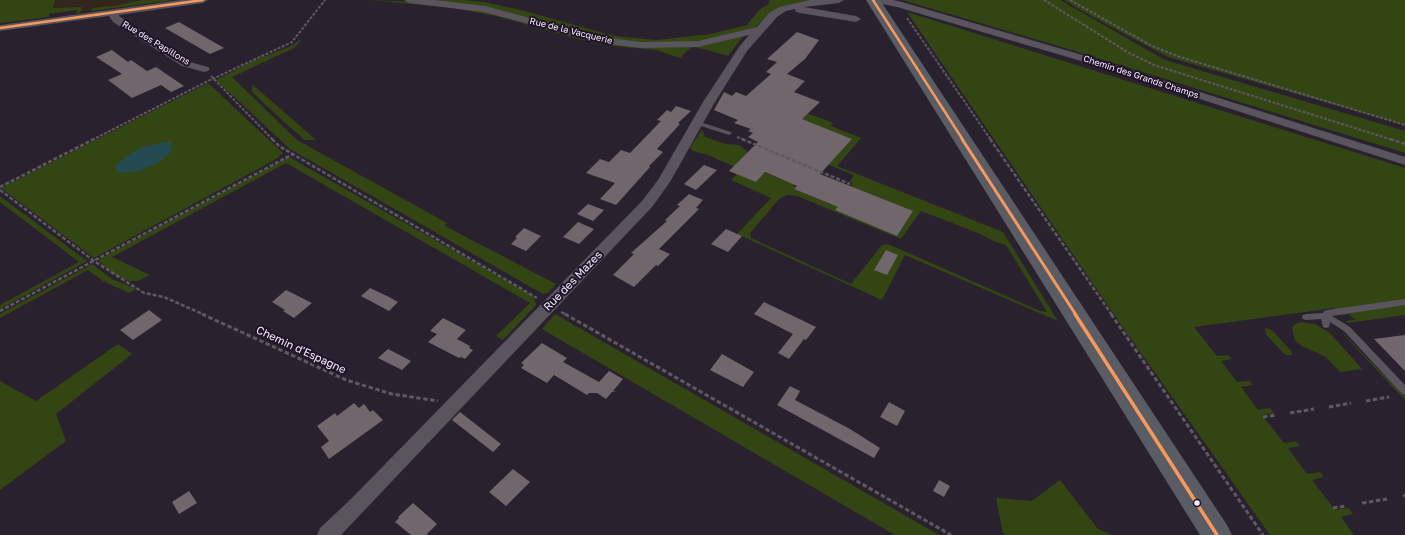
<!DOCTYPE html>
<html>
<head>
<meta charset="utf-8">
<style>
	body { margin:0 }
	canvas { display:block; background:#29212d }
</style>
</head>
<body>
<canvas width="1405" height="535"></canvas>
<script>
const ctx = document.querySelector('canvas').getContext('2d');
ctx.lineJoin = 'round';
function paint(path, color) {
  ctx.fillStyle = color;
  ctx.fill(path, 'evenodd');
}
function toPath(rows) {
  const path = new Path2D();
  for (const r of rows) {
    path.moveTo(r[0], r[1]);
    for (let i = 2; i < r.length; i += 2) path.lineTo(r[i], r[i + 1]);
  }
  return path;
}
function stroke(path, color, width, dash) {
  ctx.strokeStyle = color;
  ctx.lineWidth = width;
  ctx.lineCap = dash ? 'butt' : 'round';
  ctx.setLineDash(dash || []);
  ctx.stroke(path);
}
function write(font, color, halo, rows, align = 'center') {
  ctx.font = font + ' "Golos Text",sans-serif';
  ctx.lineWidth = 4;
  ctx.setLineDash([]);
  ctx.textBaseline = 'middle';
  ctx.strokeStyle = halo;
  ctx.fillStyle = color;
  for (const [text, x, y, turn = 0] of rows) {
    ctx.save();
    ctx.translate(x, y);
    ctx.rotate((+turn || 0) * Math.PI / 180);
    ctx.textAlign = isNaN(turn) ? turn : align;
    if (halo) ctx.strokeText(text, 0, 0);
    ctx.fillText(text, 0, 0);
    ctx.restore();
  }
}
const education = toPath([
	[47,0,175,0,76,13,77,10,48,14]
]);
const green = toPath([
	[0,0,55,0,53,8,82,7,80,13,76,13,77,10,49,14,49,17,0,23],
	[142,0,175,0,91,11,93,8,109,6,109,7],
	[370,0,412,2,491,12,568,33,650,47,744,35,728,56,696,47,690,48,680,58,656,50,614,46,579,39,496,16,453,8],
	[418,0,464,0,484,2,521,10,614,36,657,40,711,34,747,25,760,9,768,5,770,0,815,0,772,11,756,27,746,31,712,40,664,45,610,40,508,13],
	[902,0,1060,0,1165,60,1405,131,1405,153,1055,45],
	[1064,0,1405,0,1405,125,1168,57,1093,17],
	[907,12,1405,168,1405,315,1347,323,1346,321,1355,320,1349,314,1340,315,1334,308,1194,327,1217,356,1228,355,1232,359,1221,361,1237,382,1249,381,1253,385,1241,387,1258,410,1270,408,1274,413,1262,415,1284,443,1296,441,1300,446,1288,448,1307,474,1320,472,1324,477,1312,480,1335,510,1349,508,1353,514,1341,517,1354,535,1270,535,1124,329],
	[303,38,294,48,232,77,297,140,447,223,445,226,556,284,548,293,543,294,290,149,216,80,255,60,289,47],
	[208,83,283,153,279,156,280,157,94,258,1,188],
	[252,84,316,140,305,140,285,123,252,92],
	[804,112,833,123,831,126,861,138,837,166,1003,232,1058,321,905,255,882,300,737,234,771,198,731,180,737,174,756,182,760,178,708,155,693,151,690,148,702,129,705,137,726,144,739,145,748,152,739,162,790,183,807,169,793,185,796,188,794,189,832,205,839,196,851,188,852,183,850,181,854,175,824,163,833,159,852,139,798,118],
	[788,195,797,196,901,239,921,211,978,233,996,242,1006,245,1047,312,1040,311,888,244,882,245,851,284,751,238,750,233,780,198],
	[289,157,533,296,536,305,503,340,496,336,530,303,286,163,112,257,150,275,138,281,129,281,113,274,98,260],
	[0,196,87,261,0,309,0,305,79,262,0,202],
	[92,264,112,279,136,289,129,293,103,281,88,270,0,318,0,314],
	[555,314,939,535,895,535,542,329],
	[1301,322,1315,324,1330,333,1362,369,1340,372,1326,357,1302,346,1295,340,1292,328,1295,324],
	[1265,328,1270,329,1273,331,1291,351,1292,355,1286,355,1283,353,1266,334],
	[1343,333,1405,397,1405,400,1343,334],
	[118,344,132,354,56,414,66,441,0,490,0,381,36,401],
	[1060,480,1098,529,1112,535,1006,535,1003,533,996,498,1032,501]
]);
const water = toPath([
	[165,142,170,142,172,146,170,153,159,162,139,171,120,173,116,170,116,165,133,152,143,147]
]);
const building = toPath([
	[179,22,224,48,210,54,165,28],
	[797,32,819,40,805,59,787,74,805,81,794,92,820,102,802,119,852,139,820,174,913,211,897,236,835,210,838,207,794,189,797,186,765,172,756,182,729,171,758,142,748,137,753,133,748,131,751,129,734,123,738,120,714,110,724,92,732,96,736,92,746,96,771,74,766,72,777,62,767,59],
	[112,50,128,62,131,60,147,71,156,67,184,86,171,92,161,85,132,98,108,80,122,74,96,57],
	[676,106,691,111,678,123,680,124,657,149,663,152,649,166,650,167,616,205,600,199,615,183,586,173,600,159,609,162,621,150,630,153,661,121,657,120,667,110,671,112],
	[704,165,717,170,696,190,684,184],
	[689,194,703,200,696,208,699,209,659,249,670,254,658,266,656,265,634,287,613,275,634,254,631,253,667,221,665,220,680,206,677,205],
	[588,204,604,210,593,221,577,214],
	[578,222,594,229,579,244,563,237],
	[524,228,541,236,526,251,511,244,517,238,515,237],
	[726,229,742,236,728,252,711,244],
	[886,250,898,255,887,275,874,270],
	[370,288,389,297,398,302,389,311,361,296],
	[286,290,312,303,294,318,283,311,285,310,272,302],
	[764,302,816,327,806,340,804,339,789,359,778,353,793,334,754,314],
	[149,310,162,320,133,340,120,330],
	[443,318,466,330,457,339,470,346,469,348,473,350,465,359,461,357,459,358,428,342,437,334,430,331],
	[1405,335,1405,371,1374,339],
	[542,343,567,358,563,362,599,382,609,371,623,379,613,391,616,392,612,392,606,399,597,393,589,393,587,395,554,375,547,383,521,368,524,365,521,363],
	[388,349,411,361,402,370,378,358],
	[722,354,754,372,743,387,710,370],
	[790,386,800,391,795,400,850,429,880,448,874,458,777,405],
	[889,402,905,411,897,426,880,417],
	[354,403,359,408,364,404,370,412,373,410,383,420,329,459,321,447,329,441,317,426,335,413,337,416],
	[460,412,501,444,493,452,452,420],
	[513,469,530,482,506,506,489,492],
	[939,480,950,486,944,497,933,491],
	[189,491,197,503,179,514,172,502],
	[413,503,437,524,426,535,411,535,395,522,399,518,398,517]
]);
const pathFar2 = toPath([
	[1044,0,1129,53,1154,65,1393,140],
	[1070,0,1152,46,1180,57,1405,125],
	[907,18,991,140],
	[211,76,273,140],
	[737,137,745,140],
	[92,140,206,82,292,42,325,0]
]);
const pathFar1 = toPath([
	[272,139,279,146,537,298],
	[742,139,850,184],
	[990,139,1112,315],
	[1390,139,1405,144],
	[0,187,94,139],
	[0,190,94,261,144,293,164,297,205,315],
	[0,311,293,154],
	[561,312,567,315]
]);
const path = toPath([
	[202,314,346,380,392,394,438,401],
	[565,314,951,535],
	[1111,314,1263,535],
	[1366,401,1389,397],
	[1329,407,1351,403],
	[1290,413,1314,409],
	[1263,417,1276,415],
	[1403,496,1405,495],
	[1362,503,1387,499],
	[1333,508,1346,506]
]);
const service = toPath([
	[697,121,731,132,732,133,729,135,695,124,694,123,697,121],
	[1405,299,1405,305,1332,316,1350,327,1405,385,1405,395,1402,394,1344,331,1330,322,1329,327,1326,328,1323,327,1321,319,1306,320,1303,319,1302,317,1303,315,1306,314,1323,313,1324,311,1327,310,1405,299]
]);
const minor = toPath([
	[181,0,208,0,203,3,119,15,119,16,190,62,208,67,210,69,208,71,204,72,182,66,113,22,109,16,0,31,0,25,181,0],
	[404,0,435,0,485,6,601,37,641,42,698,41,757,27,769,13,779,7,810,0,844,0,839,3,804,7,856,16,861,19,856,22,800,13,796,12,795,9,786,11,777,17,747,51,715,102,670,182,652,207,341,535,317,535,320,528,352,498,642,201,658,180,703,102,739,47,749,35,698,47,641,48,600,43,484,12,409,3,404,0],
	[871,0,893,0,902,2,1096,59,1405,157,1405,165,1088,63,897,7,872,2,871,0]
]);
const primary = toPath([
	[866,0,880,0,1227,525,1232,535,1200,535,866,0]
]);
const bus1Far2 = toPath([
	[873,0,963,140],
	[0,28,203,0]
]);
const bus1Far1 = toPath([
	[962,139,1076,315]
]);
const bus1 = toPath([
	[1075,314,1217,535]
]);
const markers = [
	[1197,503,3.5,"#f8efff"]
];
const farStreetnames = [
	["Rue de la Vacquerie",571,31,14],
	["Rue des Papillons",156,43,31],
	["Chemin des Grands Champs",1141,77,18]
];
const streetNames = [
	["Rue des Mazes",573,281,-46],
	["Chemin d'Espagne",301,350,25]
];
paint(education, '#33261d');
paint(green, '#334513');
paint(water, '#244b52');
paint(building, '#70666b');
stroke(pathFar2, '#5e5861', 2, [3, 1.5]);
stroke(pathFar1, '#5e5861', 2.5, [4, 2]);
stroke(path, '#5e5861', 3, [4.5, 2.5]);
paint(service, '#59545d');
paint(minor, '#59545d');
paint(primary, '#5a5c64');
stroke(bus1Far2, '#f7995c', 2.5);
stroke(bus1Far1, '#f7995c', 3);
stroke(bus1, '#f7995c', 3.5);
for (const [x, y, r, color] of markers) {
  const dot = new Path2D();
  dot.arc(x, y, r, 0, 2 * Math.PI);
  ctx.fillStyle = color;
  ctx.fill(dot);
  stroke(dot, '#201328', 1.5);
}
write('9px', '#f8efff', '#201328', farStreetnames);
write('11px', '#f8efff', '#201328', streetNames);
</script>
</body>
</html>
